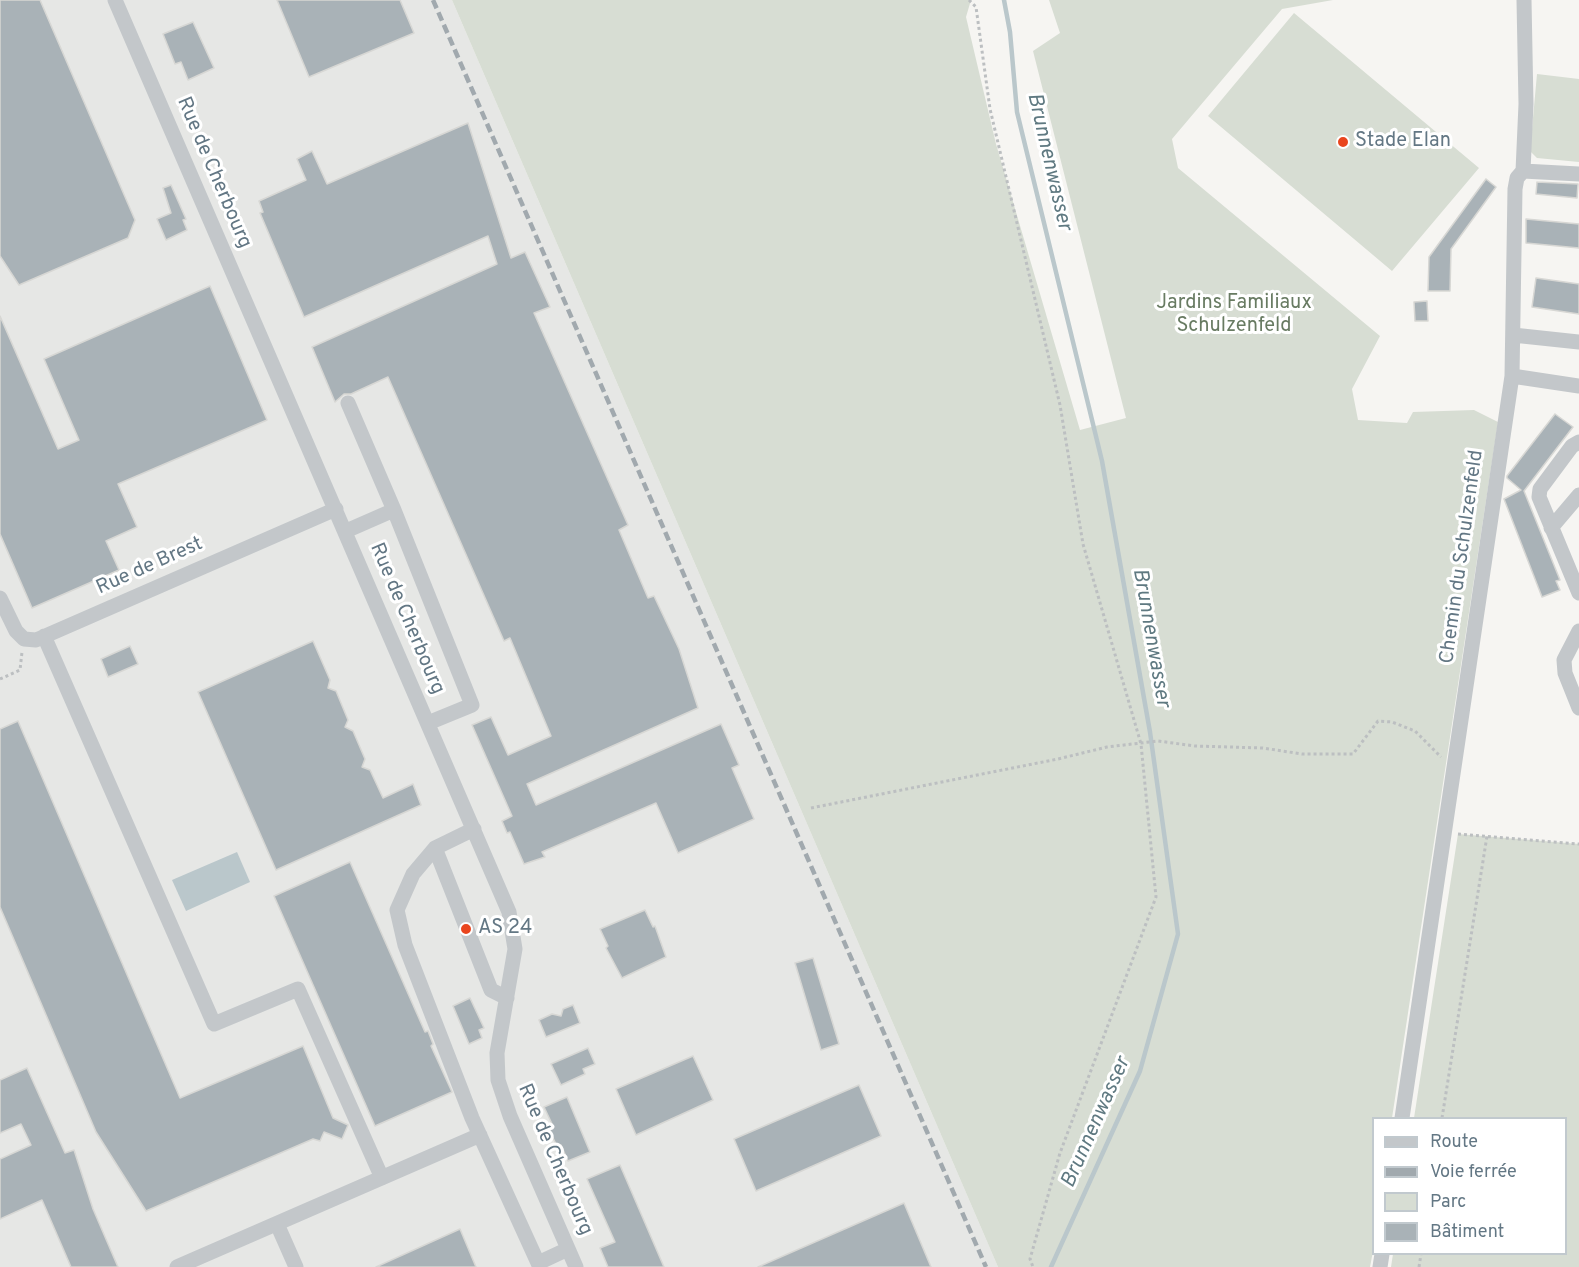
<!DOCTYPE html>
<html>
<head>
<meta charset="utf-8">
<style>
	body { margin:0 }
	#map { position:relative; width:1579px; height:1267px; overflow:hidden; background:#f6f5f2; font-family:Overpass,sans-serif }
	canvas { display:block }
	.legend { position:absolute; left:1372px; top:1117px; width:195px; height:138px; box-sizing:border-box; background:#fff; border:2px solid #c1c9ce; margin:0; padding:8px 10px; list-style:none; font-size:18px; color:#637784 }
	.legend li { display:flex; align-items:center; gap:12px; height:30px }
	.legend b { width:30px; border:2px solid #c1c9ce }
</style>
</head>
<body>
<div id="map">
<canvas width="1579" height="1267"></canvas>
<ul class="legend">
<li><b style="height:8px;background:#c3c7ca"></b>Route</li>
<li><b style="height:8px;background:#a1a9ae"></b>Voie ferrée</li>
<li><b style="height:16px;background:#d7ddd3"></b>Parc</li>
<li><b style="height:16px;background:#a9b2b7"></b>Bâtiment</li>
</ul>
</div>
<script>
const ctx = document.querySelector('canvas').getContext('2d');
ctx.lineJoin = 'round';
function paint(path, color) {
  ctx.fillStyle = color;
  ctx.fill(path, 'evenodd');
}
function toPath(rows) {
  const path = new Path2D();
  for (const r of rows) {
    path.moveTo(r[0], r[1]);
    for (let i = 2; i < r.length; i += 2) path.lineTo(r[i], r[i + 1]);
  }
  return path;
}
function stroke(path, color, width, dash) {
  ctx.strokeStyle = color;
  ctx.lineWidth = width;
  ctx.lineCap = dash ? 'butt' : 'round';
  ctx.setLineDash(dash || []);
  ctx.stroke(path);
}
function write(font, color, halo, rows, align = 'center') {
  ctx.font = font + ' Overpass,sans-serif';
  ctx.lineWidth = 6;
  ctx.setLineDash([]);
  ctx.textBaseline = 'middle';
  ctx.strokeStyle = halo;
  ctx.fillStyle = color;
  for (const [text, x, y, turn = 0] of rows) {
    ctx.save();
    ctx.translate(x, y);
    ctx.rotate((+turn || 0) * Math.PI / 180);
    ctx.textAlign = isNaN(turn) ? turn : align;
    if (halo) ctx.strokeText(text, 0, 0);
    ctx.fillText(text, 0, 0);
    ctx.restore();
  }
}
const built = toPath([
	[0,0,452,0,998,1267,0,1267]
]);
const green = toPath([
	[452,0,971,0,966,17,996,144,1080,430,1126,418,1033,51,1060,33,1049,0,1333,0,1282,9,1172,139,1178,168,1380,336,1352,389,1358,420,1407,423,1413,412,1474,410,1498,422,1392,1118,1374,1118,1374,1246,1370,1267,998,1267],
	[1294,13,1479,168,1392,271,1208,116],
	[1537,74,1579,79,1579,162,1537,158,1530,151],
	[1458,834,1579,844,1579,1267,1391,1267,1393,1254,1566,1254,1566,1118,1414,1118]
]);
const water = toPath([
	[237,852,250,882,186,911,172,880]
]);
const stream = toPath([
	[1004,0,1010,32,1017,112,1102,461,1150,732,1178,934,1140,1071,1051,1267]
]);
const building = toPath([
	[0,0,40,0,135,220,128,238,19,285,0,256,0,0],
	[277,0,400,0,414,33,309,77,277,0],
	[193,22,214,68,188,80,181,62,175,64,163,34,193,22],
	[468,123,511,258,525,252,550,307,534,313,628,525,619,530,648,598,654,596,679,649,698,708,527,784,536,805,721,724,739,765,732,768,754,819,678,853,656,803,542,852,545,857,524,864,510,832,507,833,502,821,512,816,472,725,491,717,508,755,551,736,510,638,504,641,388,377,351,394,344,394,335,402,312,347,497,264,488,236,304,317,260,213,263,212,259,201,306,180,297,159,312,151,327,184,468,123],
	[1486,179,1496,187,1451,249,1450,291,1428,291,1429,257,1486,179],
	[1537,182,1578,184,1577,198,1536,194,1537,182],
	[171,185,186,219,183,220,187,230,166,240,157,219,171,213,163,188,171,185],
	[1526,219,1579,224,1579,248,1526,243,1526,219],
	[1536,278,1579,284,1579,314,1532,307,1536,278],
	[210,286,267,420,118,484,137,527,106,541,119,570,32,608,0,534,0,316,58,449,79,440,44,359,210,286],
	[1427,301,1428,321,1415,321,1414,302,1427,301],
	[1555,414,1573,427,1524,491,1560,580,1556,581,1560,590,1542,597,1504,499,1521,490,1507,478,1507,476,1555,414],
	[313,641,330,680,328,688,336,691,348,720,345,727,353,731,365,759,362,767,370,770,383,798,413,784,421,805,276,870,198,692,313,641],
	[130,646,138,664,108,677,101,659,130,646],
	[18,721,180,1098,303,1046,333,1118,348,1125,342,1139,324,1132,320,1141,313,1139,146,1211,96,1132,0,907,0,729,18,721],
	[350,862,425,1032,428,1031,433,1044,431,1046,452,1092,375,1126,274,896,350,862],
	[645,910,653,927,655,926,666,957,622,978,606,948,608,946,600,929,645,910],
	[813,958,839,1044,821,1050,795,963,813,958],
	[470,998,484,1028,479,1030,482,1038,469,1044,453,1006,470,998],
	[573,1005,580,1023,546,1037,539,1020,552,1014,561,1016,563,1009,573,1005],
	[588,1048,595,1064,583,1069,585,1074,561,1085,551,1064,588,1048],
	[693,1056,713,1100,636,1135,616,1089,693,1056],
	[27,1068,65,1153,74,1150,93,1209,118,1267,71,1267,42,1200,0,1219,0,1159,31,1145,21,1124,0,1133,0,1080,27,1068],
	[859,1085,881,1136,756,1191,734,1139,859,1085],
	[567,1097,590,1152,568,1161,561,1145,557,1146,548,1128,553,1126,544,1107,567,1097],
	[620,1165,664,1267,608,1267,600,1248,615,1242,587,1179,620,1165],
	[904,1203,931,1267,758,1267,904,1203],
	[460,1229,476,1267,376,1267,460,1229]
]);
const path = toPath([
	[969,0,976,7,990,109,1060,405,1083,544,1141,744,1156,897,1060,1153,1030,1259,1033,1267],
	[0,679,20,670,22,652],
	[811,808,1058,759,1107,747,1158,741,1195,746,1263,748,1302,754,1353,754,1378,721,1392,722,1415,731,1441,757],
	[1458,834,1579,844],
	[1442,1118,1487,836],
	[1419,1267,1421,1254]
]);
const minor = toPath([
	[115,0,509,912,515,949,497,1053,498,1080,510,1116,576,1267],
	[1523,171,1579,174],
	[1513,335,1579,342],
	[1512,376,1579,386],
	[348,403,394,510],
	[1579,442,1572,446,1540,489,1539,497,1579,593],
	[1551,528,1579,495],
	[346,531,394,510,472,705,428,723],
	[0,598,16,631,24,639,36,640,336,509],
	[1579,631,1564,660,1565,673,1579,708],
	[44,636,214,1024,298,989,382,1178],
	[474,829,435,848,413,874,397,910,405,945,472,1118,538,1263,568,1249],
	[435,848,491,990,507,998],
	[1402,1118,1512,376,1515,189,1517,178,1523,171,1526,104,1524,0],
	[277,1224,296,1267],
	[177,1267,480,1135],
	[1380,1267,1382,1254]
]);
const rail = toPath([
	[433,0,986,1267]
]);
const markers = [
	[1343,142,6,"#e9451e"],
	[466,929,6,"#e9451e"]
];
const poiNames = [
	["Stade Elan",1355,142],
	["AS 24",478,929]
];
const streetNames = [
	["Rue de Cherbourg",213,173,67],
	["Chemin du Schulzenfeld",1463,557,-82],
	["Rue de Brest",150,567,-24],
	["Rue de Cherbourg",406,619,67],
	["Rue de Cherbourg",554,1160,67]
];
const parkNames = [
	["Jardins Familiaux",1234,304],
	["Schulzenfeld",1234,327]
];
const waterNames = [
	["Brunnenwasser",1048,162,77],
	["Brunnenwasser",1150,638,80],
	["Brunnenwasser",1097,1123,-66]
];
paint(built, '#e6e7e5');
paint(green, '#d7ddd3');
paint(water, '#bac7cb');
stroke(stream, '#bac7cb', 4.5);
paint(building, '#a9b2b7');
stroke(building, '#d7d7d4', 1.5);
stroke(path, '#bcbfc1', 3, [3, 3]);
stroke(minor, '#c3c7ca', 15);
stroke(rail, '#a1a9ae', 4.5, [9, 4.5]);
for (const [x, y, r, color] of markers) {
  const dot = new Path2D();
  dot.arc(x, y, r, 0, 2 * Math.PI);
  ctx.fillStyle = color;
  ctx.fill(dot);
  stroke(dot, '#fff', 2);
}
write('20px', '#637784', '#fff', poiNames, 'left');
write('20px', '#637784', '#fff', streetNames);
write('20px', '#687b62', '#fff', parkNames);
write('italic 21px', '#5f7981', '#fff', waterNames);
</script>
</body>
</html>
